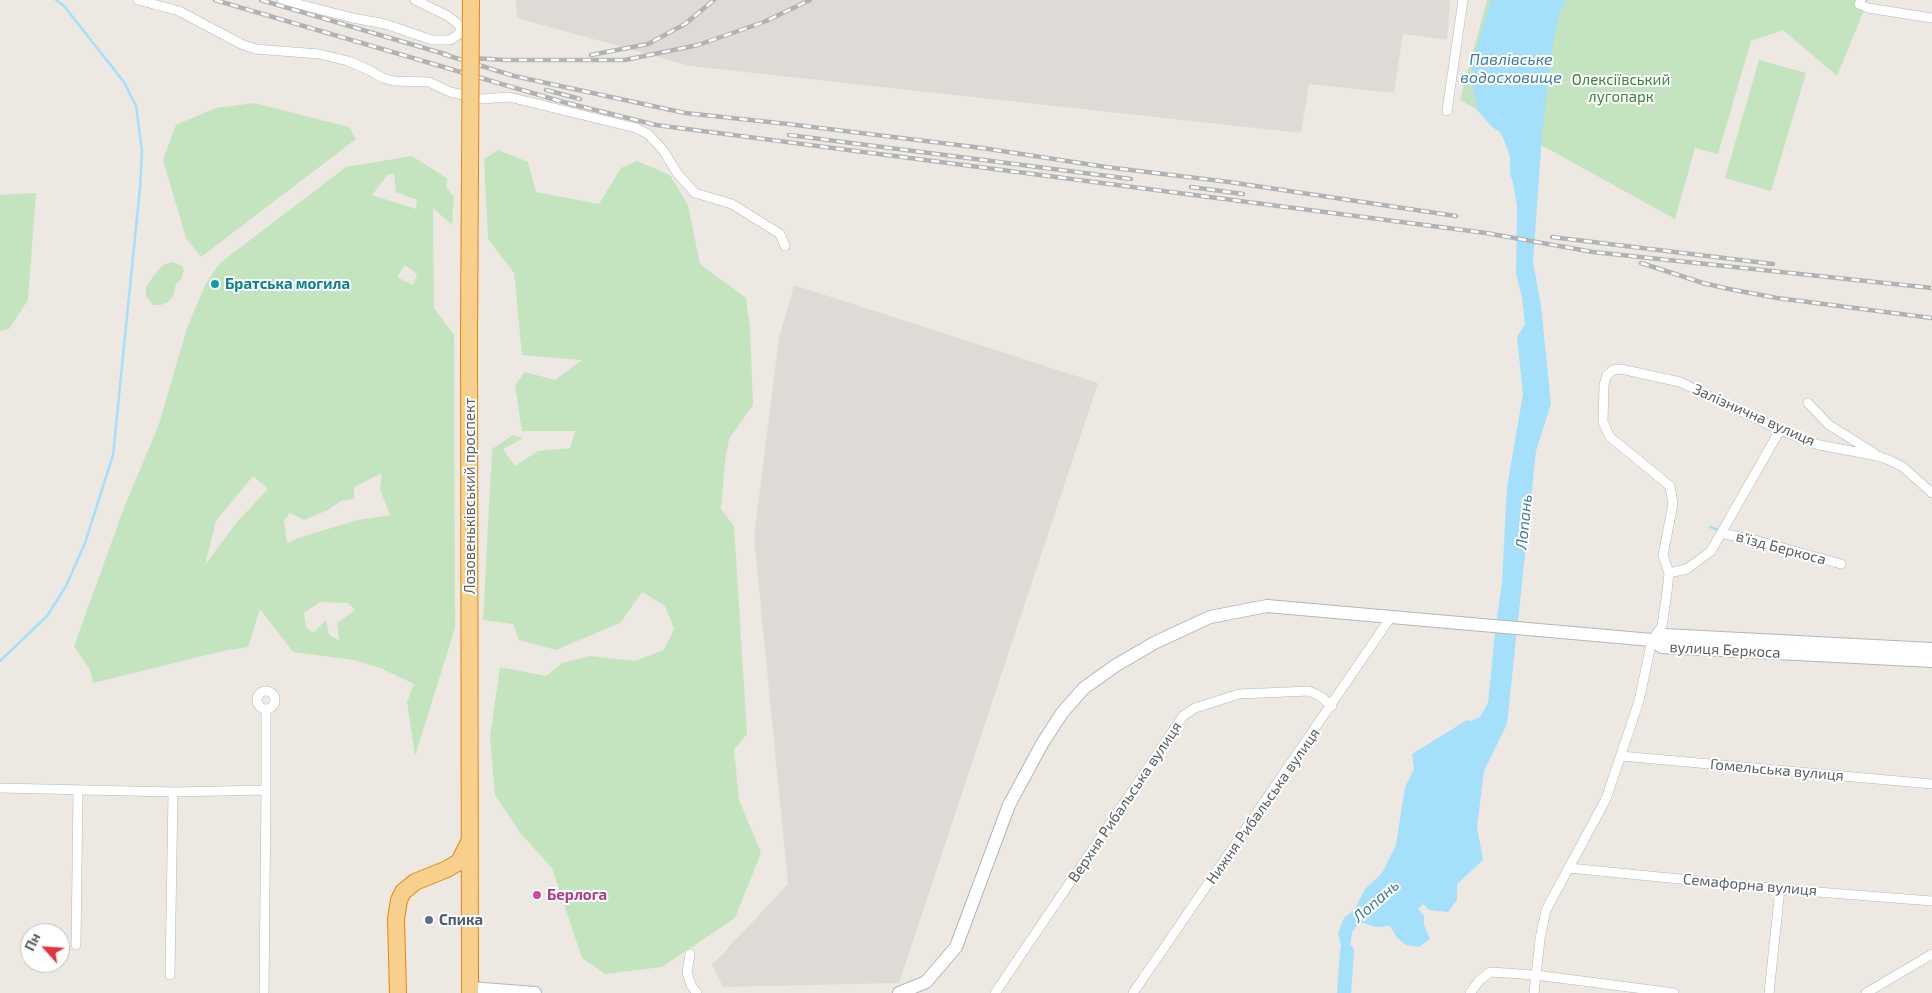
<!DOCTYPE html>
<html>
<head>
<meta charset="utf-8">
<style>
	body { margin:0 }
	#map { position:relative; width:1932px; height:993px; overflow:hidden; background:#ede9e2; font-family:"Exo 2",sans-serif }
	canvas { display:block }
	.north { position:absolute; left:20px; top:923px; width:50px; height:50px; box-sizing:border-box; background:#fff; border:1px solid #bdbfc0; border-radius:50%; rotate:296deg; font-size:14px; font-weight:700; line-height:20px; text-align:center; color:#5b5f62 }
	.north::after { content:''; display:block; margin:auto; width:18px; height:22px; background:#e1343c; clip-path:polygon(50% 0,100% 100%,50% 72%,0 100%) }
</style>
</head>
<body>
<div id="map">
<canvas width="1932" height="993"></canvas>
<div class="north">Пн</div>
</div>
<script>
const ctx = document.querySelector('canvas').getContext('2d');
ctx.lineJoin = 'round';
function paint(path, color) {
  ctx.fillStyle = color;
  ctx.fill(path, 'evenodd');
}
function toPath(rows) {
  const path = new Path2D();
  for (const r of rows) {
    if (r.length === 3) {
      path.moveTo(r[0] + r[2], r[1]);
      path.arc(r[0], r[1], r[2], 0, 2 * Math.PI);
      continue;
    }
    path.moveTo(r[0], r[1]);
    for (let i = 2; i < r.length; i += 2) path.lineTo(r[i], r[i + 1]);
  }
  return path;
}
function stroke(path, color, width, dash) {
  ctx.strokeStyle = color;
  ctx.lineWidth = width;
  ctx.lineCap = dash ? 'butt' : 'round';
  ctx.setLineDash(dash || []);
  ctx.stroke(path);
}
function write(font, color, halo, rows, align = 'center') {
  ctx.font = font + ' "Exo 2",sans-serif';
  ctx.lineWidth = 4;
  ctx.setLineDash([]);
  ctx.textBaseline = 'middle';
  ctx.strokeStyle = halo;
  ctx.fillStyle = color;
  for (const [text, x, y, turn = 0] of rows) {
    ctx.save();
    ctx.translate(x, y);
    ctx.rotate((+turn || 0) * Math.PI / 180);
    ctx.textAlign = isNaN(turn) ? turn : align;
    if (halo) ctx.strokeText(text, 0, 0);
    ctx.fillText(text, 0, 0);
    ctx.restore();
  }
}
const industrial = toPath([
	[516,0,1450,0,1447,40,1403,34,1394,93,1309,84,1301,133,690,66,517,18],
	[794,285,1098,383,899,983,723,987,712,965,788,884,754,537,779,338]
]);
const green = toPath([
	[1487,0,1868,0,1837,76,1783,30,1751,41,1718,154,1695,148,1675,219,1460,100],
	[1759,60,1806,73,1771,191,1725,178],
	[254,103,349,127,356,139,201,257,186,238,163,160,176,125,216,108],
	[498,150,528,162,536,192,599,204,621,168,637,161,670,175,688,205,700,264,746,298,750,328,753,405,729,439,725,461,721,509,734,526,747,734,734,750,739,800,761,853,735,918,662,967,605,974,582,958,552,868,521,834,495,795,490,737,500,667,546,676,562,663,590,656,635,661,664,650,674,629,665,606,642,592,620,623,556,650,519,640,513,624,483,620,492,449,513,435,523,438,503,449,515,466,538,451,570,448,575,431,522,431,515,385,525,372,555,380,582,360,522,355,514,273,488,239,484,159],
	[412,156,448,179,446,187,454,197,452,225,433,208,434,308,454,335,455,628,415,756,407,702,414,684,380,668,353,660,293,652,260,609,248,647,223,651,93,683,90,670,74,646,124,508,159,424,187,328,206,283,220,263,346,167],
	[388,174,394,174,396,192,417,200,416,209,372,195],
	[405,265,417,274,413,285,397,277],
	[382,473,380,489,390,515,358,520,298,538,287,543,284,520,290,513,304,520,328,510,341,501,354,499,354,487],
	[253,476,268,489,237,522,205,565,216,521],
	[320,602,348,603,355,610,337,623,339,640,329,635,326,620,313,633,306,627,304,613],
	[36,193,28,300,9,329,0,331,0,195],
	[173,262,182,266,184,271,181,279,176,284,173,296,168,302,161,305,153,305,146,296,146,288,149,282,161,267,165,264]
]);
const water = toPath([
	[1491,0,1566,0,1558,17,1551,54,1542,135,1533,262,1541,306,1551,404,1536,451,1507,724,1484,771,1477,827,1483,860,1457,884,1457,900,1448,912,1429,910,1423,904,1418,909,1424,916,1424,925,1430,939,1419,947,1406,945,1397,938,1390,926,1376,927,1360,922,1352,932,1347,971,1338,933,1344,918,1355,909,1365,889,1382,873,1396,845,1405,787,1414,769,1412,754,1467,720,1470,721,1480,717,1488,703,1496,624,1502,583,1507,487,1523,394,1517,337,1525,324,1522,297,1516,274,1517,206,1513,182,1510,174,1510,157,1505,142,1500,132,1492,127,1478,111,1473,89,1472,63]
]);
const stream = toPath([
	[1710,527,1719,530],
	[0,661,47,616,66,586,85,543,113,455,140,188,142,151,136,106,124,82,64,6,56,0]
]);
const river = toPath([
	[1344,993,1347,951]
]);
const street = toPath([
	[138,0,179,11,241,44,255,49,319,54,348,61,369,70,383,78,394,81,429,82,450,92,481,99,509,97,636,128,648,134,663,150,677,173,695,193,732,204,780,234,785,246],
	[282,0,353,18,385,24,432,40,450,40,459,34,461,29,458,24,448,16,415,0],
	[1861,0,1859,4,1868,8,1932,18],
	[1447,111,1463,0],
	[1808,403,1829,425,1874,453],
	[1721,533,1758,541,1841,564],
	[1669,573,1687,569,1711,551,1780,430],
	[266,700,9],
	[266,710,266,790],
	[1621,756,1932,784],
	[0,788,173,792,266,790,264,993],
	[1569,868,1780,889,1932,901],
	[76,945,78,790],
	[690,954,687,972,691,985,697,993],
	[170,975,173,792],
	[995,993,1183,716,1195,708,1239,694,1309,691,1320,696,1332,706],
	[1133,993,1391,617],
	[1470,993,1479,981,1490,972,1536,975,1674,993],
	[1534,993,1540,939,1546,910,1606,799,1639,701,1652,640,1662,626,1667,592,1669,573,1663,555,1673,504,1670,486,1610,437,1603,422,1604,385,1607,375,1613,370,1621,369,1680,382,1780,430,1819,445,1878,456,1889,460,1903,467,1932,493],
	[1769,993,1780,889],
	[1866,993,1932,954]
]);
const secondary = toPath([
	[1652,640,1662,647,1932,661],
	[470,988,535,993],
	[899,993,926,982,956,947,1009,805,1042,744,1062,713,1084,688,1115,666,1154,643,1210,617,1267,606,1652,640,1664,635,1932,649]
]);
const highway = toPath([
	[469,335,470,993],
	[398,993,396,919,399,900,403,892,415,882,447,869,459,862,469,842]
]);
const rail = toPath([
	[215,0,563,102,656,125,1486,233,1593,252,1932,288],
	[261,0,448,55],
	[443,54,514,76,685,113,788,124,982,148,1106,167,1229,182,1456,216],
	[591,55,648,44,685,24,714,0],
	[471,58,506,60,625,60,698,45,764,22,810,0],
	[546,90,580,99],
	[789,135,1131,179],
	[1191,187,1243,194],
	[1552,237,1773,264],
	[1641,263,1703,283,1729,289,1777,298,1932,318]
]);
const highwayBridge = toPath([
	[469,335,471,0]
]);
const markers = [
	[215,284,5,"#0f9aa8"],
	[537,895,5,"#d1479c"],
	[429,920,5,"#5c6f8a"]
];
const parkNames = [
	["Олексіївський",1621,80],
	["лугопарк",1621,97]
];
const cultureNames = [
	["Братська могила",225,284]
];
const streetNames = [
	["Залізнична вулиця",1754,415,24],
	["Лозовеньківський проспект",470,496,-90],
	["в’їзд Беркоса",1781,548,15],
	["вулиця Беркоса",1725,650,3],
	["Гомельська вулиця",1777,770,5],
	["Верхня Рибальська вулиця",1125,802,-56],
	["Нижня Рибальська вулиця",1263,806,-55],
	["Семафорна вулиця",1750,885,5]
];
const hotelNames = [
	["Берлога",547,895]
];
const serviceNames = [
	["Спика",439,920]
];
const waterNames = [
	["Павлівське",1511,60],
	["водосховище",1511,78],
	["Лопань",1524,522,-84],
	["Лопань",1376,901,-41]
];
paint(industrial, '#dedbd7');
paint(green, '#c4e3bf');
paint(water, '#a4e0fb');
stroke(stream, '#a4e0fb', 2.5);
stroke(river, '#a4e0fb', 14);
stroke(street, '#b3b6b9', 10);
stroke(secondary, '#b2b6b9', 14);
stroke(highway, '#e5850a', 18);
stroke(street, '#fff', 9);
stroke(secondary, '#fff', 12);
stroke(highway, '#f8d08e', 16);
stroke(rail, '#b1b2b2', 4.5);
stroke(rail, '#fff', 2.5, [8]);
stroke(highwayBridge, '#e5850a', 18, []);
stroke(highwayBridge, '#f8d08e', 16);
for (const [x, y, r, color] of markers) {
  const dot = new Path2D();
  dot.arc(x, y, r, 0, 2 * Math.PI);
  ctx.fillStyle = color;
  ctx.fill(dot);
  stroke(dot, '#fff', 2);
}
write('15px', '#3e8339', '#fff', parkNames);
write('bold 15px', '#0d838f', '#fff', cultureNames, 'left');
write('15px', '#5b5f62', '#fff', streetNames);
write('bold 15px', '#b23c85', '#fff', hotelNames, 'left');
write('bold 15px', '#4e5e75', '#fff', serviceNames, 'left');
write('italic 16px', '#407ca3', '#fff', waterNames);
</script>
</body>
</html>
